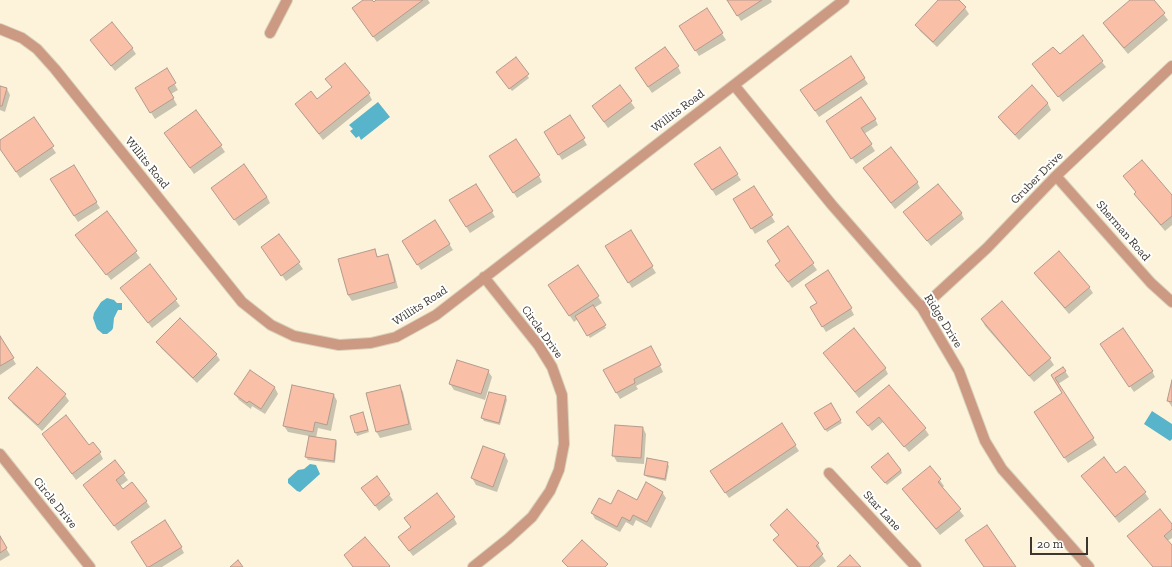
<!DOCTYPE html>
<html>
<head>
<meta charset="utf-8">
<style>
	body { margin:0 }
	#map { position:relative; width:1172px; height:567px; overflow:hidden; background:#fcf3da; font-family:"Zilla Slab",serif }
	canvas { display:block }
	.scale { position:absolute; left:1030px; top:537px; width:58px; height:18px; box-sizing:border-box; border:2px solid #3b372e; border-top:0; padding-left:5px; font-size:12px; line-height:14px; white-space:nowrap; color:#3b372e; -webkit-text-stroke:3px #fff; paint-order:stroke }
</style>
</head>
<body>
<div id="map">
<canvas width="1172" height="567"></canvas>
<div class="scale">20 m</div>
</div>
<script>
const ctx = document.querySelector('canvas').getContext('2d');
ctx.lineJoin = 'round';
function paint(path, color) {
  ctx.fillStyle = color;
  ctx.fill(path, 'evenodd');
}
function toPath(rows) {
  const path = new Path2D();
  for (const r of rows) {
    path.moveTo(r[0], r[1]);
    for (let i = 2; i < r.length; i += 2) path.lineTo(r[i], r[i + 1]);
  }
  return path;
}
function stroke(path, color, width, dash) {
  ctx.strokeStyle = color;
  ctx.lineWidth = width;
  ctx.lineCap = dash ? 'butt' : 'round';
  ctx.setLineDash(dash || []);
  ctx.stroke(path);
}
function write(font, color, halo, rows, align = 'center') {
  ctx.font = font + ' "Zilla Slab",serif';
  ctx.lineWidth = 4;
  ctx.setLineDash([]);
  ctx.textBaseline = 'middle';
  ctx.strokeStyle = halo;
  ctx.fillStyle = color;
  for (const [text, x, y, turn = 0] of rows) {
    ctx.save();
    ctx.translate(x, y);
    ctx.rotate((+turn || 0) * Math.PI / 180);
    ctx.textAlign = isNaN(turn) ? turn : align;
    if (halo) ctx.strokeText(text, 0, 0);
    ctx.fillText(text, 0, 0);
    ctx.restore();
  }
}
const water = toPath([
	[378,102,390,117,361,140,359,136,356,138,350,131,353,129,349,125],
	[107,298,114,300,117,303,122,303,122,310,118,310,114,318,113,328,112,330,107,334,103,334,97,329,93,318,94,313,101,302],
	[1152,411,1172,424,1172,439,1170,441,1144,424],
	[310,464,316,465,320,474,300,492,297,491,288,483,288,479,298,470,304,469]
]);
const shadow = toPath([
	[365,0,371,0,373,3,378,0,428,0,430,3,377,42,353,8],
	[728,0,771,0,772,2,741,21],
	[939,0,957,0,965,8,969,14,937,47,920,31,916,25],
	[1132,0,1153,0,1168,20,1128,54,1108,30,1104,24],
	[707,10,726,40,699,56,680,26],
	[1083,37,1106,67,1063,102,1037,70,1059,56],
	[95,46,132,48,136,54,115,71],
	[851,58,868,84,819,117,805,96],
	[515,59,529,78,512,91,499,75],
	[678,67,681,73,652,93,640,75],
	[166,70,178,90,171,94,177,105,155,119,136,89],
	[327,79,369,94,372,100,323,140,296,105,317,100,332,88],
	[620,86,635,108,608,128,593,107],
	[0,87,7,89,10,95,5,112,0,110],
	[1032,87,1048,104,1051,110,1019,140,1003,123,999,117],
	[570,116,587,145,562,160,545,132],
	[33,118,56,153,20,178,0,148,0,141],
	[875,119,878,125,864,134,875,151,856,164,830,127],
	[169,139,221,146,225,152,194,174],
	[494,162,539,176,542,182,517,198],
	[864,169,917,182,920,188,895,209],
	[699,170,737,174,741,180,716,196],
	[1124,176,1172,196,1172,225,1165,231,1139,200,1135,194,1137,193],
	[476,185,495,217,470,233,450,201],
	[55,186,96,202,100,208,78,222],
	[754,187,775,222,755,234,734,200],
	[216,194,267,197,270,203,239,226],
	[107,212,140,258,111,280,80,241],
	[905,213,961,213,964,219,931,246],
	[435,221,453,250,421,270,403,241],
	[788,228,817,270,792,288,780,271,781,262,768,242],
	[630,231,656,273,632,288,610,252],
	[279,235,303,269,286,281,266,253],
	[374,250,378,257,387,255,391,261,398,288,352,301,348,295],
	[150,266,180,306,152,328,121,288],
	[578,266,602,303,594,308,606,328,590,338,578,319,574,322,553,292],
	[1036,273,1089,287,1093,293,1069,314,1039,279],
	[1002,303,1050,359,1054,365,1034,382,985,326,982,320],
	[811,308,851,309,854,315,826,332],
	[0,338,16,364,0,375],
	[158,342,216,354,220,360,197,383,161,348],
	[1105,350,1152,371,1155,377,1134,392],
	[654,353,663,372,636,386,638,389,620,399,616,392],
	[824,353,885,368,888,374,859,398],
	[37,369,65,395,69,401,42,431,13,404,10,398],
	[250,371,275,388,278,394,265,414,252,406,251,409,239,400,235,394],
	[488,371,492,377,485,400,454,390,450,384],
	[1065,371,1069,377,1058,384,1052,375],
	[1172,384,1172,407,1168,401],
	[400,386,403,392,412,430,380,438,376,431],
	[889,386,925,429,929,435,909,452,883,422,872,431,858,413],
	[1064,393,1097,445,1068,463,1038,418],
	[334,395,337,401,331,431,318,428,316,438,336,441,337,443,335,463,308,460,306,457,309,436,288,432,284,426],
	[506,397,507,400,500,425,484,421,482,418],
	[830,404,842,423,827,432,816,413],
	[363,413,369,432,357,436,351,417],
	[643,428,646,434,644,464,617,462,613,455],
	[43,434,89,447,100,453,103,459,76,480],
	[795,445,799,451,729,498,715,478],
	[505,455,508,461,497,492,476,485,472,478],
	[115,462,128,480,120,486,123,490,146,501,150,507,118,531,88,491],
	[667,463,669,466,666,481,647,477,645,475],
	[930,467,944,486,942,488,964,516,940,535,907,495,904,489],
	[874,469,901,470,902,473,887,485],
	[1116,474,1145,493,1149,499,1119,523,1082,476],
	[376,477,393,500,379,511,362,488],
	[662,492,666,498,651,528,636,520,633,526,626,522,620,532,595,519,592,513,611,505,637,501],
	[454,518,457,524,413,556,403,543,412,528],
	[771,525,818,544,821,550,820,552,826,561,819,567,797,567,778,546,774,540,779,536],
	[1172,525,1172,538,1167,541,1172,547,1172,567,1153,567,1129,536],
	[0,538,10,555,0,561],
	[181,547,184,553,162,567,148,567]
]);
const building = toPath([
	[363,0,372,0,374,2,376,0,423,0,373,37,352,8,363,0],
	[727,0,762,0,737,16,727,0],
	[938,0,959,0,966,7,933,42,915,25,938,0],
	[1130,0,1154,0,1165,13,1124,48,1103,23,1130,0],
	[707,8,723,33,695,51,679,26,707,8],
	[112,22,133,48,111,66,90,40,112,22],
	[1083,35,1103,61,1058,97,1032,64,1053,47,1060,54,1083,35],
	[665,47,679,66,648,87,635,68,665,47],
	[851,56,865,78,815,111,800,90,851,56],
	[516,57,529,74,509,89,496,72,516,57],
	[345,63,370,93,319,134,295,104,311,91,317,99,332,87,325,79,345,63],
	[167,68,176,83,168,88,174,98,150,113,135,88,167,68],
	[620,85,632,101,604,122,592,106,620,85],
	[1032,85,1048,103,1015,135,998,117,1032,85],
	[0,86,7,88,2,106,0,106,0,86],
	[861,97,876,119,861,128,872,144,851,159,826,121,861,97],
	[196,110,222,145,190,168,164,133,196,110],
	[570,115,585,138,558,155,544,132,570,115],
	[34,117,54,146,16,172,0,149,0,140,34,117],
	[516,139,540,175,513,193,489,156,516,139],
	[720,147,738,174,712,190,694,164,720,147],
	[891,147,918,182,891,203,863,168,891,147],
	[1142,160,1172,195,1172,216,1161,225,1134,194,1136,192,1123,176,1142,160],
	[244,164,267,197,234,220,211,188,244,164],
	[74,165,97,202,74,216,50,179,74,165],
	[476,184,493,211,466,227,449,200,476,184],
	[938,184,962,213,927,241,903,212,938,184],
	[754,186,773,215,751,229,733,199,754,186],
	[107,211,137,251,106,275,75,235,107,211],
	[435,220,450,244,417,265,402,241,435,220],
	[788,226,814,263,788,282,775,265,780,261,767,241,788,226],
	[631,230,653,266,628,283,605,246,631,230],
	[279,234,300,262,281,276,261,247,279,234],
	[375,249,377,257,388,254,395,282,348,295,338,259,375,249],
	[1059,251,1090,287,1065,308,1034,273,1059,251],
	[150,264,177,299,148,323,120,288,150,264],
	[578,265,599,296,569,316,548,285,578,265],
	[828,270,852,308,822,327,810,307,817,303,805,285,828,270],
	[1002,301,1051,358,1029,376,981,319,1002,301],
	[593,305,606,325,587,336,575,316,593,305],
	[180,318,217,354,193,378,156,342,180,318],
	[854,328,886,368,855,392,823,353,854,328],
	[1123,328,1153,371,1129,387,1100,344,1123,328],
	[0,336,14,358,0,366,0,336],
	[651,346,661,365,634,379,635,383,616,393,603,370,651,346],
	[457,360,489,370,481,394,449,384,457,360],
	[37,367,66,394,38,425,8,398,37,367],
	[1063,367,1066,371,1055,378,1094,438,1064,458,1034,412,1062,393,1051,375,1063,367],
	[250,370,275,387,261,409,249,401,247,403,234,394,250,370],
	[1172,380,1172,402,1167,401,1172,380],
	[292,385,334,394,327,425,315,422,313,432,283,426,292,385],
	[400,385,409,424,376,432,366,393,400,385],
	[889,385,926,428,904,447,879,417,868,426,856,412,889,385],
	[489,392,506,396,499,423,481,418,489,392],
	[831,403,841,420,825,430,814,413,831,403],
	[363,412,368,430,355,433,350,416,363,412],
	[66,415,89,445,93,442,101,452,72,474,42,434,66,415],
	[782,423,796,445,725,493,710,471,782,423],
	[615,425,643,427,641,458,612,456,615,425],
	[309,436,336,440,334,461,305,457,309,436],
	[483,446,505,454,493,487,471,478,483,446],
	[888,453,901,470,885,483,871,467,888,453],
	[1104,457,1116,473,1125,466,1146,492,1115,517,1081,476,1104,457],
	[647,458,668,462,665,479,644,475,647,458],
	[115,460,125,473,116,480,123,489,132,482,147,501,114,526,83,485,115,460],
	[930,466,941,479,938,482,961,509,936,529,902,489,930,466],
	[377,476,390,494,375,506,361,488,377,476],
	[646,482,663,492,647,522,633,515,630,521,622,517,617,527,591,513,599,498,611,504,618,490,637,500,646,482],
	[437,493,455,517,409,551,398,537,411,527,404,518,437,493],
	[787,509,819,543,816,546,823,554,809,567,798,567,773,540,779,535,770,525,787,509],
	[1160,509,1172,524,1172,529,1164,536,1172,545,1172,567,1153,567,1127,536,1160,509],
	[165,520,182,547,149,567,147,567,131,542,165,520],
	[987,525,1016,567,984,567,965,540,987,525],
	[0,536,7,548,0,553,0,536],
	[365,537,390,566,389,567,353,567,344,555,365,537],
	[582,540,608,564,605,567,568,567,562,561,582,540],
	[850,555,861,567,837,567,850,555],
	[238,560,243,567,230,567,238,560]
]);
const minor = toPath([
	[0,29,22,38,37,49,55,69,242,302,271,325,294,336,339,345,371,343,396,337,436,315,844,0],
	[270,33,287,0],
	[734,85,832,205,922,308,959,371,985,441,1002,469,1089,567],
	[1056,176,1151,283,1172,302],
	[922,308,987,248,1056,176,1172,66],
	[0,454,90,567],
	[829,473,916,567],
	[473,567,508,539,532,517,550,491,559,470,564,444,562,395,552,367,539,346,484,277]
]);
const streetNames = [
	["Willits Road",678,111,-37],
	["Willits Road",147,163,51],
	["Gruber Drive",1037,178,-45],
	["Sherman Road",1123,231,49],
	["Willits Road",420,306,-33],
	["Ridge Drive",943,321,58],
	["Circle Drive",542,332,54],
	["Circle Drive",55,503,51],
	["Star Lane",882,511,47]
];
paint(water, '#57b4ca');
paint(shadow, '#0003');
paint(building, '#f9c0a7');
stroke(building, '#b39a8f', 1);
stroke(minor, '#d9d1bb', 12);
stroke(minor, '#cc9a82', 10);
write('12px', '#3b372e', '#fff', streetNames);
</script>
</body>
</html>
